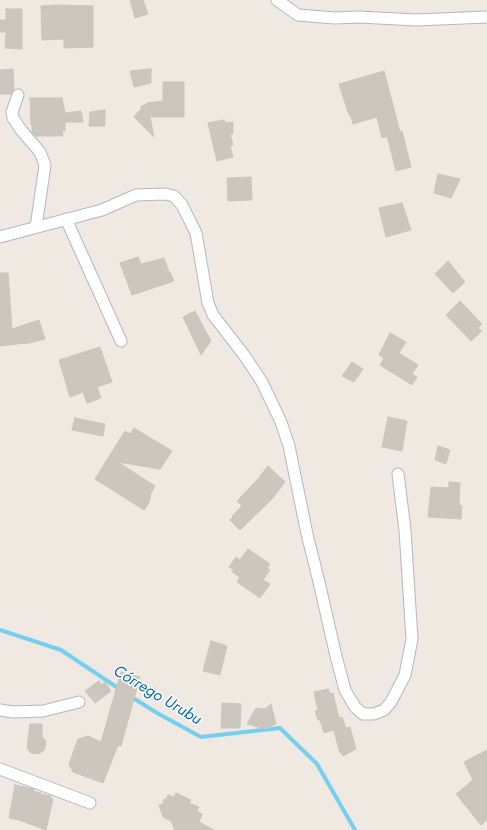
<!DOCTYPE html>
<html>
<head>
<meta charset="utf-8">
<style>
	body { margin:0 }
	canvas { display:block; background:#efe9e1 }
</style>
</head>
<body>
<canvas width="487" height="830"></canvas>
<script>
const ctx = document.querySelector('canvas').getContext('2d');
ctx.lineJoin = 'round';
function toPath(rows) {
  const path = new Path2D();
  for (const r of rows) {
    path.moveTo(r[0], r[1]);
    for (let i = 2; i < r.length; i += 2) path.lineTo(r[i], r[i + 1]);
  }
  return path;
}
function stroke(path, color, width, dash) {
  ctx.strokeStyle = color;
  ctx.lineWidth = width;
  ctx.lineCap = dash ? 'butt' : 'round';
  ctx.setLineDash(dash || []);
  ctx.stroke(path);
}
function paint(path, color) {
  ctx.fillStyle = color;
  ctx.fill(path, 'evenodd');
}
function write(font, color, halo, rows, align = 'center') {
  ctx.font = font + ' Jost,sans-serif';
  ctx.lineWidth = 3;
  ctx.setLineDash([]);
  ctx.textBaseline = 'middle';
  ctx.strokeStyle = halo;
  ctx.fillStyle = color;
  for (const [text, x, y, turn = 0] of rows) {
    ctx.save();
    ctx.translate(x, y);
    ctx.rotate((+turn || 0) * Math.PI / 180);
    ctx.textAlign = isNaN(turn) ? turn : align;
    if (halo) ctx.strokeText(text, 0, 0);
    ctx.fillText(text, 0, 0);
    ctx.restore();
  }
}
const stream = toPath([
	[0,630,61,650,121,690],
	[130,696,157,713,201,737,280,728,317,764,355,830]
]);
const building = toPath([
	[130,0,143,0,148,14,135,18,130,0],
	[57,5,93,6,93,47,64,48,64,39,42,40,41,6,57,5],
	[6,9,22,9,22,49,5,48,6,32,0,32,0,20,6,20,6,9],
	[13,69,14,89,11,94,0,94,0,70,13,69],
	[151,69,151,83,134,87,130,71,151,69],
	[384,71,400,132,402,131,411,167,396,171,387,136,382,138,377,117,353,124,350,114,349,115,339,84,384,71],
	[163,82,184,82,184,117,150,117,154,137,134,117,141,109,141,106,145,105,148,102,148,103,163,101,163,82],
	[30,98,62,98,65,113,81,111,83,122,65,122,65,131,62,131,63,136,35,136,32,132,32,125,31,125,30,98],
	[105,110,105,126,89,126,90,112,105,110],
	[224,120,225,123,233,122,233,134,230,134,233,145,230,145,233,157,217,161,208,123,224,120],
	[438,174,460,179,451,198,434,193,438,174],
	[251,177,252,200,228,201,227,178,251,177],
	[402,203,411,230,386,237,379,208,402,203],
	[138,257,141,264,164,258,169,272,170,272,174,281,132,295,120,263,138,257],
	[448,261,465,282,453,293,435,274,448,261],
	[0,273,8,273,12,329,39,320,45,339,25,344,25,343,0,346,0,273],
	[460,301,482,324,478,328,482,331,471,341,446,315,460,301],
	[195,311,211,341,201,355,183,317,195,311],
	[390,333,406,342,399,353,418,365,412,374,417,377,412,385,380,365,384,358,379,355,390,333],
	[100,347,112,382,97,387,101,398,87,403,83,392,70,397,59,360,100,347],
	[352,362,363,369,354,382,342,376,352,362],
	[388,417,407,421,402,451,382,447,388,417],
	[75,418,105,424,103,436,72,430,75,418],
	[134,428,172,451,160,469,118,462,155,486,151,493,149,503,144,510,95,479,125,431,130,434,134,428],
	[438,446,450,450,446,464,435,460,438,446],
	[268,466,285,482,272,499,240,530,230,520,233,517,232,516,242,506,237,501,257,480,268,466],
	[449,482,460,483,459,505,462,506,461,519,428,517,431,487,449,488,449,482],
	[248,549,270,564,267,568,270,570,263,580,270,584,260,598,237,582,240,577,232,572,234,570,229,567,236,557,240,560,248,549],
	[211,641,227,646,220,675,203,671,211,641],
	[121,672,140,677,121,746,118,745,103,783,73,772,69,764,78,739,88,736,101,742,121,672],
	[99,681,101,685,105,682,111,691,95,703,85,691,99,681],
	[328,689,330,694,333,693,339,718,342,717,346,728,350,727,356,749,343,756,339,750,334,730,324,733,320,720,318,720,315,711,318,710,314,692,328,689],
	[222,703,241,704,240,728,221,728,222,703],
	[271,704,276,724,265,729,247,724,256,708,265,709,271,704],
	[30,724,42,724,42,737,46,741,44,750,39,754,31,753,27,748,30,724],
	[487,750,487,820,481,825,456,794,473,780,464,762,487,750],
	[15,785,29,788,34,789,33,791,41,793,41,794,51,796,50,798,53,799,46,830,19,820,9,818,15,785],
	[176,793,191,800,189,803,199,807,197,811,202,814,199,822,214,830,175,830,171,821,163,817,159,805,163,804,164,799,166,800,168,795,174,797,176,793]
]);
const street = toPath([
	[277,0,298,15,335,18,359,17,416,20,487,17],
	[18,95,12,112,13,118,21,130,40,152,45,165,36,227],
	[66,219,121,341],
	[0,237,102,210,136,195,165,194,174,196,182,205,196,233,208,303,213,315,244,355,262,382,281,422,289,446,307,534,319,582,336,656,345,690,355,707,363,714,374,714,384,710,391,702,405,675,412,639,405,530,398,474],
	[0,710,13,712,43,711,79,702],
	[0,769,90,803]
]);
const waterNames = [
	["Córrego Urubu",157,696,31]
];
stroke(stream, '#75cff0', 4);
paint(building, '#cbc7bf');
stroke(building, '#cbc5ba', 1);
stroke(street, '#b4b7c1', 13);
stroke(street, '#fff', 11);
write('italic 16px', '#0d6fa3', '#fff', waterNames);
</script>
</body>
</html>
